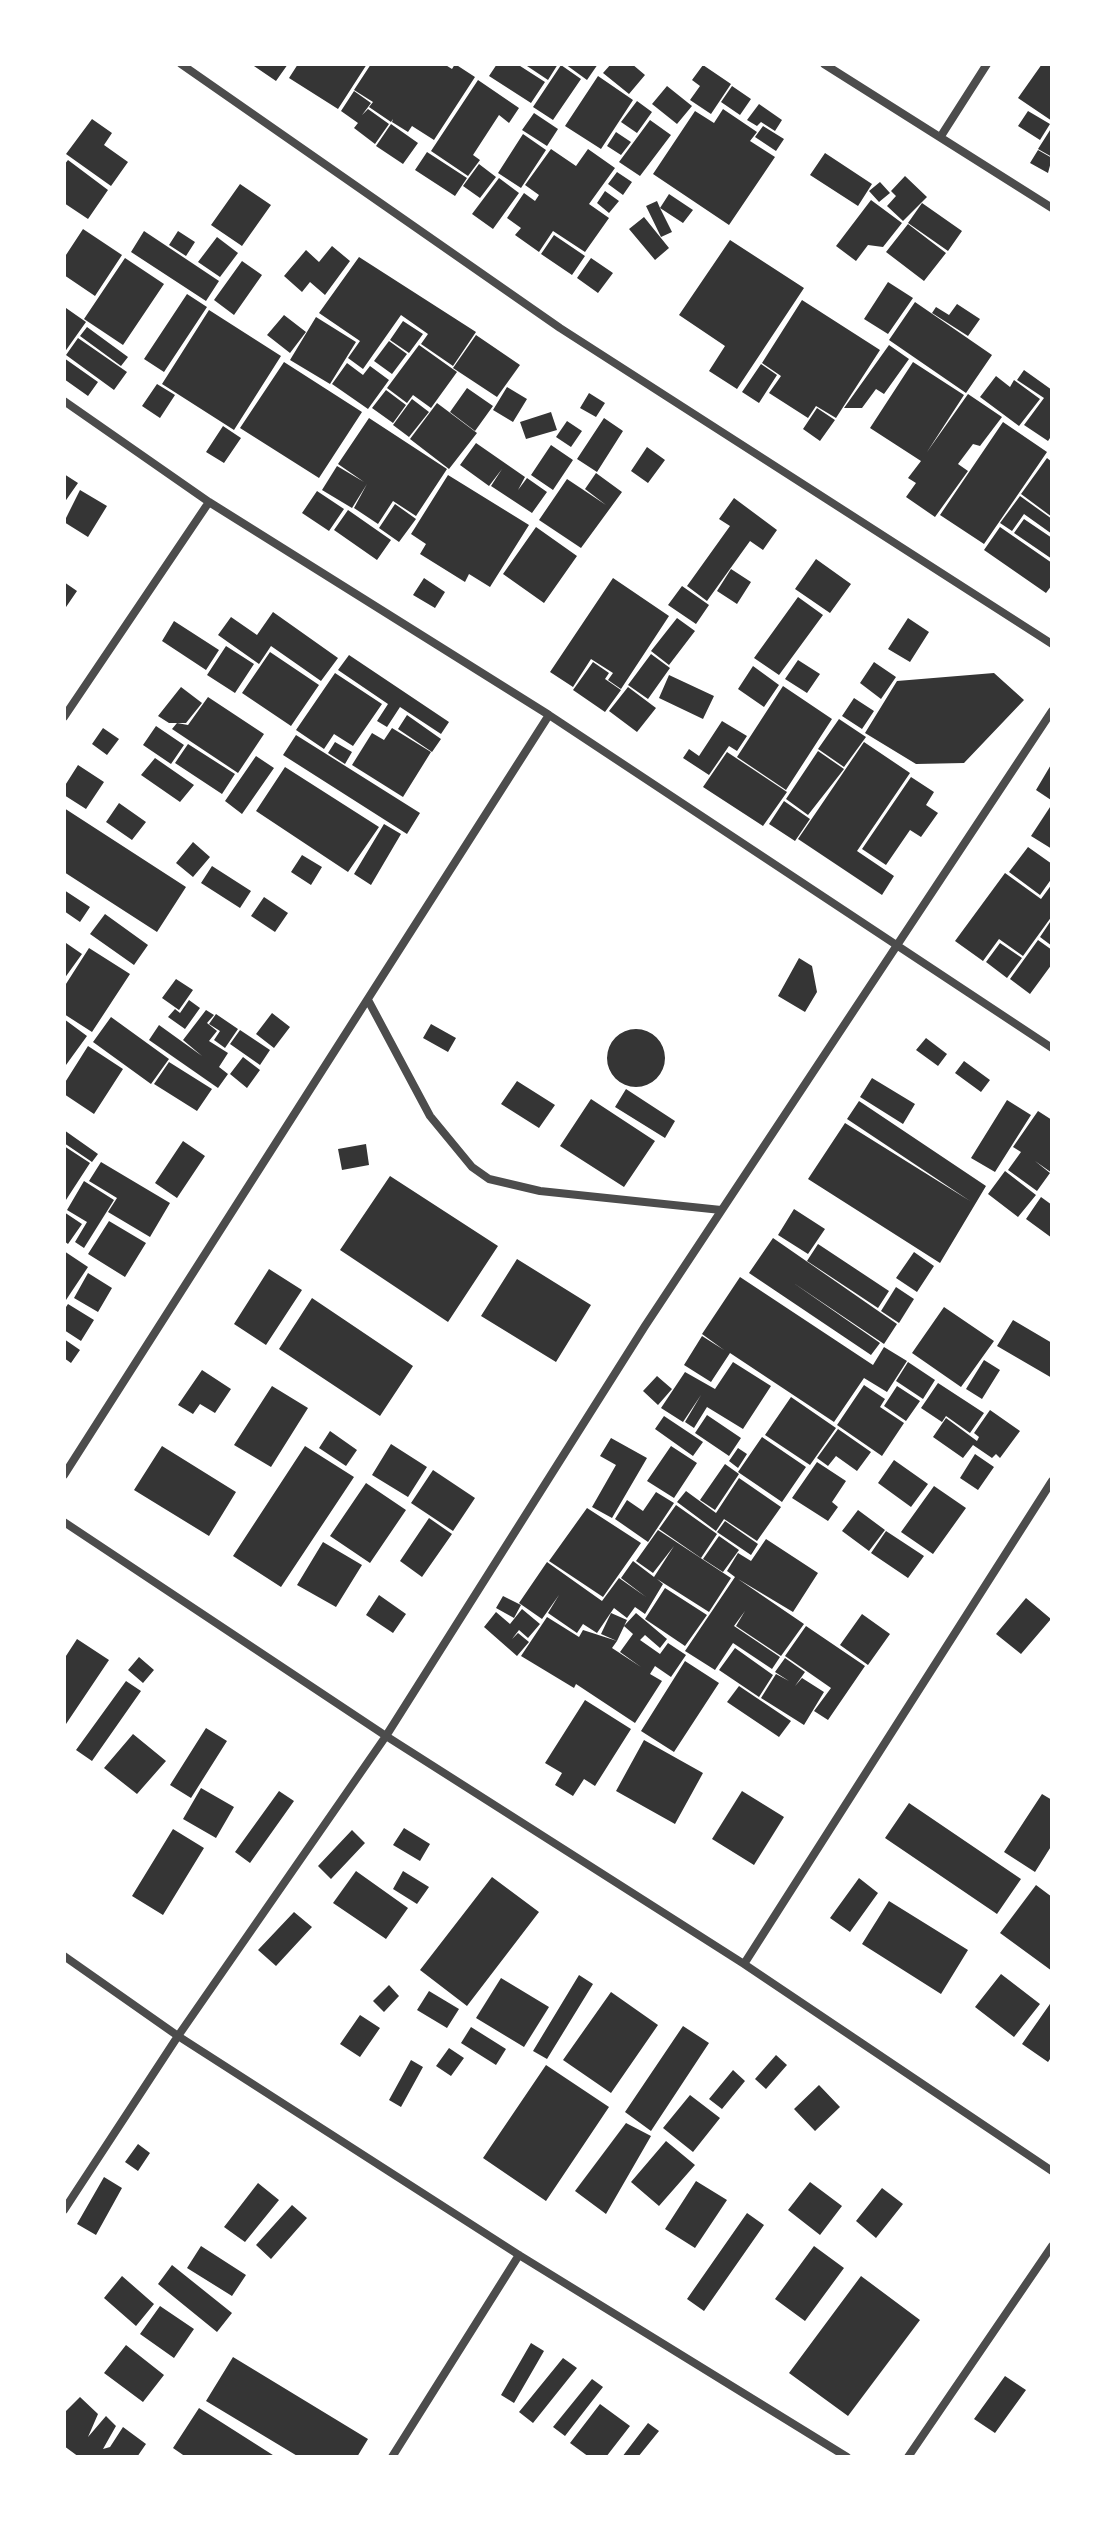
<!DOCTYPE html>
<html>
<head>
<meta charset="utf-8">
<style>
	body { margin:0 }
	#map { position:relative; width:1116px; height:2521px; overflow:hidden; background:#fff; font-family:"Roboto Condensed",sans-serif }
	canvas { display:block }
	.frame { position:absolute; inset:0; border:66px solid #fff; pointer-events:none }
</style>
</head>
<body>
<div id="map">
<canvas width="1116" height="2521"></canvas>
<div class="frame"></div>
</div>
<script>
const ctx = document.querySelector('canvas').getContext('2d');
ctx.lineJoin = 'round';
function paint(path, color) {
  ctx.fillStyle = color;
  ctx.fill(path, 'evenodd');
}
function toPath(rows) {
  const path = new Path2D();
  for (const r of rows) {
    if (r.length === 3) {
      path.moveTo(r[0] + r[2], r[1]);
      path.arc(r[0], r[1], r[2], 0, 2 * Math.PI);
      continue;
    }
    path.moveTo(r[0], r[1]);
    for (let i = 2; i < r.length; i += 2) path.lineTo(r[i], r[i + 1]);
  }
  return path;
}
function stroke(path, color, width, dash) {
  ctx.strokeStyle = color;
  ctx.lineWidth = width;
  ctx.lineCap = dash ? 'butt' : 'round';
  ctx.setLineDash(dash || []);
  ctx.stroke(path);
}
const building = toPath([
	[251,64,288,64,276,81],
	[298,64,367,64,338,109,289,78],
	[371,64,444,64,452,69,455,64,475,77,434,140,412,126,408,132,392,122,393,119,391,122,369,107,373,102,354,90],
	[497,64,517,64,545,82,531,103,489,76],
	[524,64,558,64,548,80],
	[565,64,598,64,587,80],
	[611,64,632,64,645,75,629,94,603,73],
	[1042,64,1052,64,1052,121,1018,98],
	[561,65,581,79,553,120,533,107],
	[703,65,731,84,711,114,690,100,700,86,692,80],
	[598,76,633,100,601,149,565,126],
	[478,80,519,108,509,123,499,115,473,155,480,160,468,176,431,151],
	[667,86,692,106,677,124,652,104],
	[732,86,751,99,740,115,721,102],
	[354,91,371,103,362,115,368,109,389,124,375,144,354,128,358,123,341,111],
	[637,101,652,112,637,133,621,122],
	[759,104,782,120,775,131,761,122,757,126,747,120],
	[723,109,757,132,750,141,775,157,729,225,653,174,695,111,714,123],
	[1028,111,1050,124,1040,140,1018,126],
	[534,113,558,129,547,146,522,130],
	[92,119,112,133,104,145,128,162,111,186,66,154],
	[650,120,671,135,640,176,619,162],
	[391,124,418,143,403,164,376,146],
	[763,126,784,139,776,151,755,137],
	[1052,127,1052,157,1038,149],
	[616,132,631,142,621,155,607,146],
	[523,134,546,150,521,188,498,173],
	[551,149,576,166,588,149,615,168,589,204,609,218,585,252,553,231,539,252,515,235,521,228,507,218,524,193,535,201,539,195,525,185],
	[1038,150,1052,158,1048,173,1030,163],
	[427,152,467,178,455,196,415,170],
	[825,153,872,184,858,206,810,175],
	[68,160,108,190,88,219,64,203,64,165],
	[479,164,496,177,480,198,463,186],
	[617,172,632,182,623,195,608,184],
	[905,176,927,197,903,221,887,206,896,196,891,191],
	[499,178,519,193,493,229,472,214],
	[880,182,890,193,879,202,869,191],
	[240,184,271,205,242,246,211,225],
	[605,191,619,201,609,213,597,203],
	[669,194,693,210,683,223,660,208,672,232,661,237,646,206,657,201,660,208],
	[871,200,902,223,883,247,868,245,856,261,836,246],
	[922,203,962,231,948,251,908,223],
	[644,217,669,248,655,260,629,229],
	[908,224,946,253,924,281,886,252],
	[83,229,122,255,95,296,64,275,64,258],
	[144,231,219,281,206,301,131,252],
	[178,231,195,242,186,256,169,245],
	[554,235,585,256,572,275,541,254],
	[217,237,238,253,220,277,198,262],
	[730,240,804,288,737,389,709,371,725,346,679,315],
	[332,246,350,261,325,295,310,282,302,292,284,276,306,250,319,262],
	[359,257,476,332,453,366,421,344,428,334,401,315,363,369,348,358,360,341,319,313],
	[125,258,164,284,123,345,84,319],
	[591,258,613,273,598,293,577,278],
	[242,261,262,275,234,315,214,300],
	[888,282,913,298,888,334,864,319],
	[187,294,207,307,164,372,144,359],
	[802,300,880,350,836,418,816,406,808,418,769,393,781,376,762,363],
	[915,302,992,355,966,393,889,340],
	[957,304,980,319,968,336,932,313,936,307,949,315],
	[66,308,86,322,64,353,64,311],
	[209,310,281,356,234,430,162,384],
	[284,315,306,332,290,353,267,335],
	[316,317,356,342,330,384,290,360],
	[403,321,423,334,409,353,390,340],
	[87,327,128,357,121,366,80,336],
	[476,335,520,365,497,397,453,368],
	[78,338,127,372,114,390,66,355],
	[389,341,407,354,392,374,374,361],
	[419,345,457,372,431,408,413,395,407,403,387,388],
	[889,345,909,359,884,394,876,389,862,408,844,408],
	[64,358,98,382,88,396,64,379],
	[284,362,362,412,319,478,240,428],
	[913,362,964,395,927,452,968,394,1002,417,980,446,973,444,958,464,968,471,935,517,906,497,916,483,908,478,921,461,870,428],
	[347,363,363,375,370,366,389,380,368,409,332,384],
	[761,364,777,375,759,403,742,392],
	[1024,370,1052,390,1052,435,1048,441,1024,425,1044,398,1017,380],
	[996,376,1010,387,1014,380,1040,399,1019,426,980,397],
	[157,384,175,395,160,418,142,406],
	[507,387,527,399,513,422,493,410],
	[467,388,493,406,475,431,450,412],
	[386,390,406,405,393,423,372,408],
	[589,393,605,403,596,417,580,408],
	[412,399,429,412,409,437,393,425],
	[437,403,477,433,449,469,410,439],
	[817,408,835,420,820,441,803,429],
	[551,412,557,430,526,439,520,422],
	[369,418,447,469,416,516,393,501,378,524,354,508,367,484,352,508,322,490,337,466,364,482,338,464],
	[604,418,623,431,597,472,577,459],
	[567,421,582,431,571,447,556,437],
	[1003,422,1047,452,984,544,940,515],
	[223,426,241,438,224,463,206,452],
	[476,443,525,477,518,490,527,478,547,492,532,513,491,486,502,469,489,486,460,465],
	[551,445,573,460,553,490,531,475],
	[647,447,665,460,648,483,631,471],
	[1047,458,1052,462,1052,517,1021,494],
	[596,473,622,492,581,548,539,520,567,479,606,505,585,489],
	[64,474,78,483,64,503],
	[448,475,529,525,490,587,469,574,465,582,420,554,426,544,411,534],
	[80,490,107,506,88,537,64,522],
	[317,491,344,509,329,531,302,513],
	[1020,496,1052,519,1052,534,1024,514,1012,531,1000,523],
	[734,498,777,530,763,550,750,541,707,601,687,586,730,526,719,519],
	[395,504,416,519,399,542,379,528],
	[348,510,391,540,377,560,334,530],
	[1024,519,1052,538,1052,559,1014,533],
	[536,527,577,556,544,603,503,574],
	[1000,527,1052,563,1052,585,1046,593,984,550],
	[816,559,851,584,830,613,795,589],
	[731,569,751,582,737,604,717,591],
	[424,578,445,592,435,608,413,595],
	[613,578,669,616,621,689,608,680,613,673,591,659,573,687,550,672],
	[64,582,77,591,64,610],
	[682,586,709,605,696,624,668,605],
	[798,597,823,615,779,675,754,658],
	[273,612,338,658,321,681,271,646,259,664,218,635,231,617,257,635],
	[677,618,695,631,669,665,651,651],
	[908,618,929,632,910,662,888,649],
	[174,621,219,650,206,670,162,641],
	[226,646,254,664,235,693,207,675],
	[270,652,319,685,291,726,242,693],
	[651,654,670,668,648,699,628,685],
	[349,655,449,722,441,734,400,707,387,727,377,721,388,704,338,670],
	[798,660,820,674,807,693,785,679],
	[593,662,609,673,605,679,621,690,605,712,573,690],
	[874,662,896,677,881,699,860,683],
	[753,666,779,685,764,707,738,689],
	[335,673,382,704,353,746,334,734,324,749,296,730],
	[994,673,1024,700,964,763,916,764,865,733,897,681],
	[669,675,714,696,703,719,659,698],
	[783,686,832,719,786,790,737,757],
	[181,687,202,703,186,723,169,723,158,716],
	[628,687,656,708,637,732,609,711],
	[208,697,264,734,238,773,172,729,177,723,188,725],
	[854,698,874,711,862,729,842,716],
	[407,715,441,739,432,752,398,729],
	[839,719,866,737,844,767,818,749],
	[722,721,747,736,737,751,729,746,709,775,683,758,689,749,699,756],
	[156,726,184,745,171,764,143,745],
	[103,728,119,739,107,755,92,744],
	[392,728,431,752,403,797,352,765,372,733,384,740],
	[296,735,420,813,407,834,283,755],
	[335,742,352,752,345,764,328,753],
	[864,742,910,773,857,851,894,876,882,895,798,839],
	[188,744,235,774,222,794,175,763],
	[818,751,844,769,808,815,786,799],
	[727,752,787,792,763,826,703,787],
	[256,756,274,768,242,814,225,801],
	[155,758,194,785,180,802,141,775],
	[1052,763,1052,798,1051,800,1036,790],
	[78,765,104,782,86,809,64,795,64,787],
	[285,767,379,827,348,872,256,811],
	[911,777,934,792,926,805,938,813,921,837,910,830,886,865,862,849],
	[784,801,810,819,795,841,769,824],
	[119,803,146,822,132,840,106,822],
	[1052,804,1052,849,1031,836],
	[64,808,186,887,157,932,64,872],
	[384,824,401,834,371,885,354,874],
	[193,842,210,857,193,877,176,863],
	[1028,847,1052,864,1052,878,1040,895,1009,872],
	[302,855,322,867,311,885,291,872],
	[212,866,251,891,240,908,201,883],
	[1005,873,1041,899,1052,884,1052,916,1023,956,999,939,983,961,955,941],
	[64,890,90,907,80,922,64,911],
	[264,897,288,913,275,932,251,916],
	[105,914,148,945,134,965,90,934],
	[1052,919,1052,946,1040,937],
	[1038,940,1052,950,1052,964,1030,994,1010,979],
	[66,943,82,954,64,979,64,946],
	[1000,943,1022,958,1007,978,986,962],
	[89,948,130,974,92,1032,64,1014,64,987],
	[799,958,812,966,817,992,805,1012,778,996],
	[176,979,193,990,179,1010,162,998],
	[189,1000,200,1008,185,1029,168,1017,175,1009,180,1013],
	[206,1010,214,1015,207,1023,217,1031,209,1041,228,1053,219,1067,228,1074,218,1088,149,1040,159,1025,202,1056,183,1040],
	[272,1013,290,1027,274,1048,256,1034],
	[216,1014,238,1029,225,1048,214,1040,220,1031,209,1024],
	[111,1017,169,1059,151,1084,93,1042],
	[64,1019,87,1036,66,1065,64,1063],
	[431,1024,456,1038,448,1052,423,1038],
	[636,1058,29],
	[240,1030,270,1050,260,1065,230,1044],
	[926,1038,947,1054,938,1066,916,1050],
	[88,1046,123,1069,94,1114,64,1094,64,1084],
	[243,1057,260,1070,247,1088,230,1074],
	[964,1061,990,1080,981,1092,955,1073],
	[169,1062,212,1089,197,1111,154,1084],
	[872,1078,915,1104,903,1124,860,1097],
	[517,1081,555,1105,539,1128,501,1104],
	[626,1089,675,1121,665,1138,615,1107],
	[591,1099,655,1141,624,1187,560,1146],
	[1007,1100,1031,1115,995,1172,971,1158],
	[859,1101,986,1186,940,1263,808,1179,845,1123,970,1201,847,1119],
	[1038,1111,1052,1120,1052,1173,1035,1161,1050,1173,1037,1191,1008,1170,1021,1152,1013,1147],
	[64,1130,98,1154,92,1162,64,1143],
	[183,1141,205,1156,177,1198,155,1183],
	[366,1144,369,1165,342,1170,338,1149],
	[64,1146,90,1163,64,1203],
	[101,1162,170,1203,150,1237,108,1212,117,1198,89,1181],
	[1005,1171,1036,1195,1018,1217,988,1194],
	[390,1176,498,1246,448,1322,340,1250],
	[84,1181,114,1200,84,1248,75,1242,87,1222,67,1210],
	[1041,1197,1052,1205,1052,1238,1026,1219],
	[794,1209,825,1229,808,1254,778,1235],
	[64,1212,82,1224,68,1244,64,1241],
	[109,1221,146,1243,125,1277,88,1254],
	[773,1238,897,1324,884,1344,792,1282,880,1343,871,1355,749,1273],
	[818,1244,889,1291,878,1308,807,1261],
	[64,1251,88,1267,64,1303],
	[914,1252,934,1266,917,1292,896,1278],
	[517,1259,591,1305,556,1362,481,1316],
	[269,1269,302,1290,266,1345,234,1324],
	[88,1273,112,1288,98,1312,74,1298],
	[740,1277,873,1365,884,1347,907,1361,887,1392,864,1378,834,1422,730,1353,711,1382,684,1365,702,1336,724,1350,702,1334],
	[896,1287,914,1299,899,1323,881,1311],
	[312,1298,413,1366,380,1416,279,1349],
	[68,1304,94,1320,81,1341,64,1330,64,1310],
	[944,1307,994,1341,961,1387,912,1353],
	[1013,1320,1052,1343,1052,1378,997,1346],
	[64,1339,80,1350,71,1363,64,1358],
	[984,1360,1000,1370,982,1399,966,1389],
	[733,1362,771,1386,743,1429,707,1407,694,1428,685,1422,701,1395,683,1422,661,1408,685,1372,715,1389],
	[908,1362,935,1380,923,1399,896,1381],
	[202,1370,231,1389,215,1413,200,1404,193,1414,178,1405],
	[657,1376,672,1389,658,1405,643,1391],
	[938,1383,984,1413,970,1433,946,1416,942,1422,921,1408],
	[864,1385,885,1399,880,1407,904,1423,882,1456,837,1425],
	[272,1386,308,1408,271,1467,234,1445],
	[897,1386,920,1401,906,1421,884,1406],
	[791,1397,836,1428,810,1465,765,1435],
	[990,1410,1020,1431,1000,1458,996,1454,992,1458,973,1445,963,1458,933,1437,946,1418,977,1441,979,1437,974,1433],
	[707,1415,741,1438,729,1456,695,1433],
	[664,1416,703,1442,693,1456,655,1429],
	[838,1429,871,1452,857,1471,836,1456,828,1466,817,1458],
	[330,1431,357,1450,346,1466,319,1448],
	[762,1437,806,1467,782,1502,738,1472],
	[611,1438,647,1458,612,1518,592,1507,616,1465,600,1456],
	[391,1444,427,1467,408,1497,372,1475],
	[162,1446,236,1492,209,1536,134,1490],
	[305,1446,354,1477,281,1587,233,1556],
	[671,1446,697,1463,674,1498,647,1481],
	[738,1448,747,1454,738,1468,729,1461],
	[975,1454,994,1467,978,1490,960,1478],
	[894,1460,928,1484,911,1507,878,1483],
	[817,1462,846,1481,832,1502,838,1507,828,1521,792,1498],
	[725,1464,739,1474,715,1510,700,1500],
	[433,1470,475,1498,453,1531,411,1503],
	[739,1478,781,1507,757,1541,724,1519,716,1531,677,1502,686,1491,716,1513],
	[366,1483,406,1510,370,1563,330,1536],
	[934,1486,966,1508,933,1554,901,1532],
	[656,1492,674,1503,648,1542,615,1519,627,1500,643,1511],
	[676,1505,717,1534,701,1558,659,1529],
	[587,1508,641,1543,603,1597,549,1561],
	[858,1510,885,1530,869,1551,842,1531],
	[429,1518,452,1534,422,1577,400,1561],
	[725,1521,758,1544,751,1555,717,1532],
	[658,1530,731,1578,709,1612,657,1579,663,1584,645,1614,635,1607,627,1618,614,1608,597,1633,583,1624,577,1633,548,1613,559,1595,542,1619,519,1603,547,1562,602,1601,619,1578,646,1597,621,1578,633,1561,654,1577,674,1546,653,1573,636,1561],
	[886,1531,924,1556,908,1578,871,1553],
	[719,1536,739,1550,723,1572,703,1559],
	[766,1539,818,1573,793,1612,738,1579,804,1624,781,1656,736,1626,745,1611,734,1626,780,1657,772,1669,733,1643,715,1670,685,1651,735,1577,727,1571,738,1553,751,1561],
	[323,1542,362,1565,336,1607,297,1585],
	[665,1588,707,1615,685,1646,645,1619],
	[379,1595,406,1614,393,1633,366,1615],
	[503,1596,521,1605,514,1618,496,1608],
	[1026,1598,1051,1619,1021,1654,996,1634],
	[522,1609,540,1624,528,1638,519,1630,512,1639,518,1633,529,1642,517,1656,484,1627,496,1612,510,1624],
	[611,1613,627,1620,617,1641,601,1634],
	[636,1613,667,1639,660,1648,645,1635,640,1640,660,1654,668,1643,686,1655,671,1677,655,1666,650,1674,662,1681,635,1723,576,1684,574,1688,521,1656,547,1617,579,1637,583,1630,617,1641,612,1648,641,1667,620,1652,633,1634,624,1626],
	[862,1614,890,1634,868,1665,840,1645],
	[806,1626,865,1666,828,1720,814,1711,831,1688,785,1656],
	[77,1639,109,1660,64,1727,64,1659],
	[735,1648,773,1675,759,1697,719,1670],
	[139,1657,154,1670,143,1683,128,1670],
	[785,1658,805,1672,795,1686,802,1678,824,1692,804,1725,761,1698,776,1674,789,1681,775,1672],
	[685,1661,719,1683,674,1752,641,1731],
	[126,1681,141,1691,92,1761,76,1750],
	[739,1686,791,1721,779,1737,727,1702],
	[585,1700,631,1729,595,1786,584,1779,573,1796,555,1785,562,1773,545,1763],
	[206,1728,227,1741,191,1798,170,1785],
	[133,1734,166,1761,137,1794,104,1768],
	[644,1740,703,1773,675,1824,616,1791],
	[201,1788,234,1807,216,1838,183,1819],
	[279,1791,294,1801,250,1863,235,1852],
	[742,1791,784,1817,754,1865,712,1839],
	[1042,1794,1052,1800,1052,1845,1035,1872,1004,1852],
	[909,1803,1021,1879,997,1914,885,1838],
	[404,1828,430,1844,420,1861,393,1845],
	[173,1829,204,1848,163,1915,132,1896],
	[352,1830,365,1843,331,1879,318,1866],
	[356,1871,408,1908,386,1939,333,1903],
	[403,1871,429,1887,417,1904,393,1889],
	[492,1877,539,1912,467,2006,420,1970],
	[859,1878,878,1893,850,1932,830,1918],
	[1036,1885,1052,1897,1052,1971,1000,1933],
	[889,1901,968,1950,941,1994,862,1944],
	[294,1912,312,1927,276,1966,258,1950],
	[1001,1974,1040,2004,1014,2037,975,2007],
	[579,1975,593,1984,547,2059,533,2051],
	[501,1978,549,2007,524,2047,476,2018],
	[389,1985,399,1996,384,2012,373,2001],
	[429,1991,459,2009,447,2028,417,2010],
	[611,1992,658,2025,611,2093,563,2060],
	[1052,2001,1052,2056,1048,2062,1022,2044],
	[360,2015,380,2028,360,2057,340,2044],
	[683,2026,709,2043,651,2131,625,2112],
	[471,2027,506,2049,496,2065,461,2043],
	[449,2048,464,2058,451,2076,436,2066],
	[776,2055,787,2065,766,2089,755,2079],
	[411,2060,423,2067,401,2107,389,2100],
	[546,2065,609,2107,546,2201,483,2158],
	[733,2070,745,2081,722,2109,709,2099],
	[819,2085,840,2107,815,2131,794,2109],
	[690,2095,720,2118,693,2152,663,2128],
	[626,2123,651,2136,606,2214,575,2191],
	[666,2141,695,2165,659,2206,631,2182],
	[138,2144,150,2153,138,2171,125,2162],
	[104,2177,122,2188,96,2235,77,2224],
	[696,2181,727,2200,695,2248,665,2229],
	[810,2182,842,2206,820,2235,788,2210],
	[258,2183,279,2200,245,2242,224,2227],
	[882,2188,903,2204,876,2238,856,2221],
	[292,2205,307,2218,271,2259,256,2245],
	[747,2213,764,2225,704,2311,687,2299],
	[201,2246,246,2275,232,2296,187,2268],
	[814,2246,844,2268,805,2321,775,2299],
	[172,2265,232,2313,217,2332,158,2284],
	[122,2276,154,2304,136,2326,104,2298],
	[861,2276,920,2320,848,2416,789,2373],
	[160,2306,194,2329,174,2358,140,2334],
	[531,2343,544,2351,514,2403,501,2395],
	[126,2345,164,2375,143,2402,104,2373],
	[233,2357,368,2439,357,2457,299,2457,206,2401],
	[563,2358,577,2368,533,2423,519,2412],
	[1005,2376,1026,2390,995,2433,974,2419],
	[592,2379,603,2387,565,2436,553,2427],
	[80,2397,98,2414,88,2437,106,2416,116,2426,103,2449,110,2447,123,2427,146,2444,137,2457,79,2457,64,2446,64,2413],
	[600,2404,630,2426,606,2457,589,2457,570,2443],
	[199,2408,276,2457,186,2457,173,2448],
	[648,2423,659,2431,638,2457,622,2457]
]);
const minor = toPath([
	[181,64,560,328,1052,644],
	[824,64,1052,208],
	[941,136,987,64],
	[64,401,209,502,549,715,1052,1048],
	[64,717,209,502],
	[368,1000,430,1116,472,1167,489,1179,540,1191,721,1210],
	[64,1475,549,715],
	[64,1522,386,1736,744,1964,1052,2171],
	[64,1956,178,2036,519,2255,847,2457],
	[744,1964,1052,1481],
	[64,2210,178,2036,386,1736,645,1326,1052,711],
	[392,2457,519,2255],
	[908,2457,1052,2246]
]);
paint(building, '#353535');
stroke(minor, '#4c4c4c', 8);
</script>
</body>
</html>
